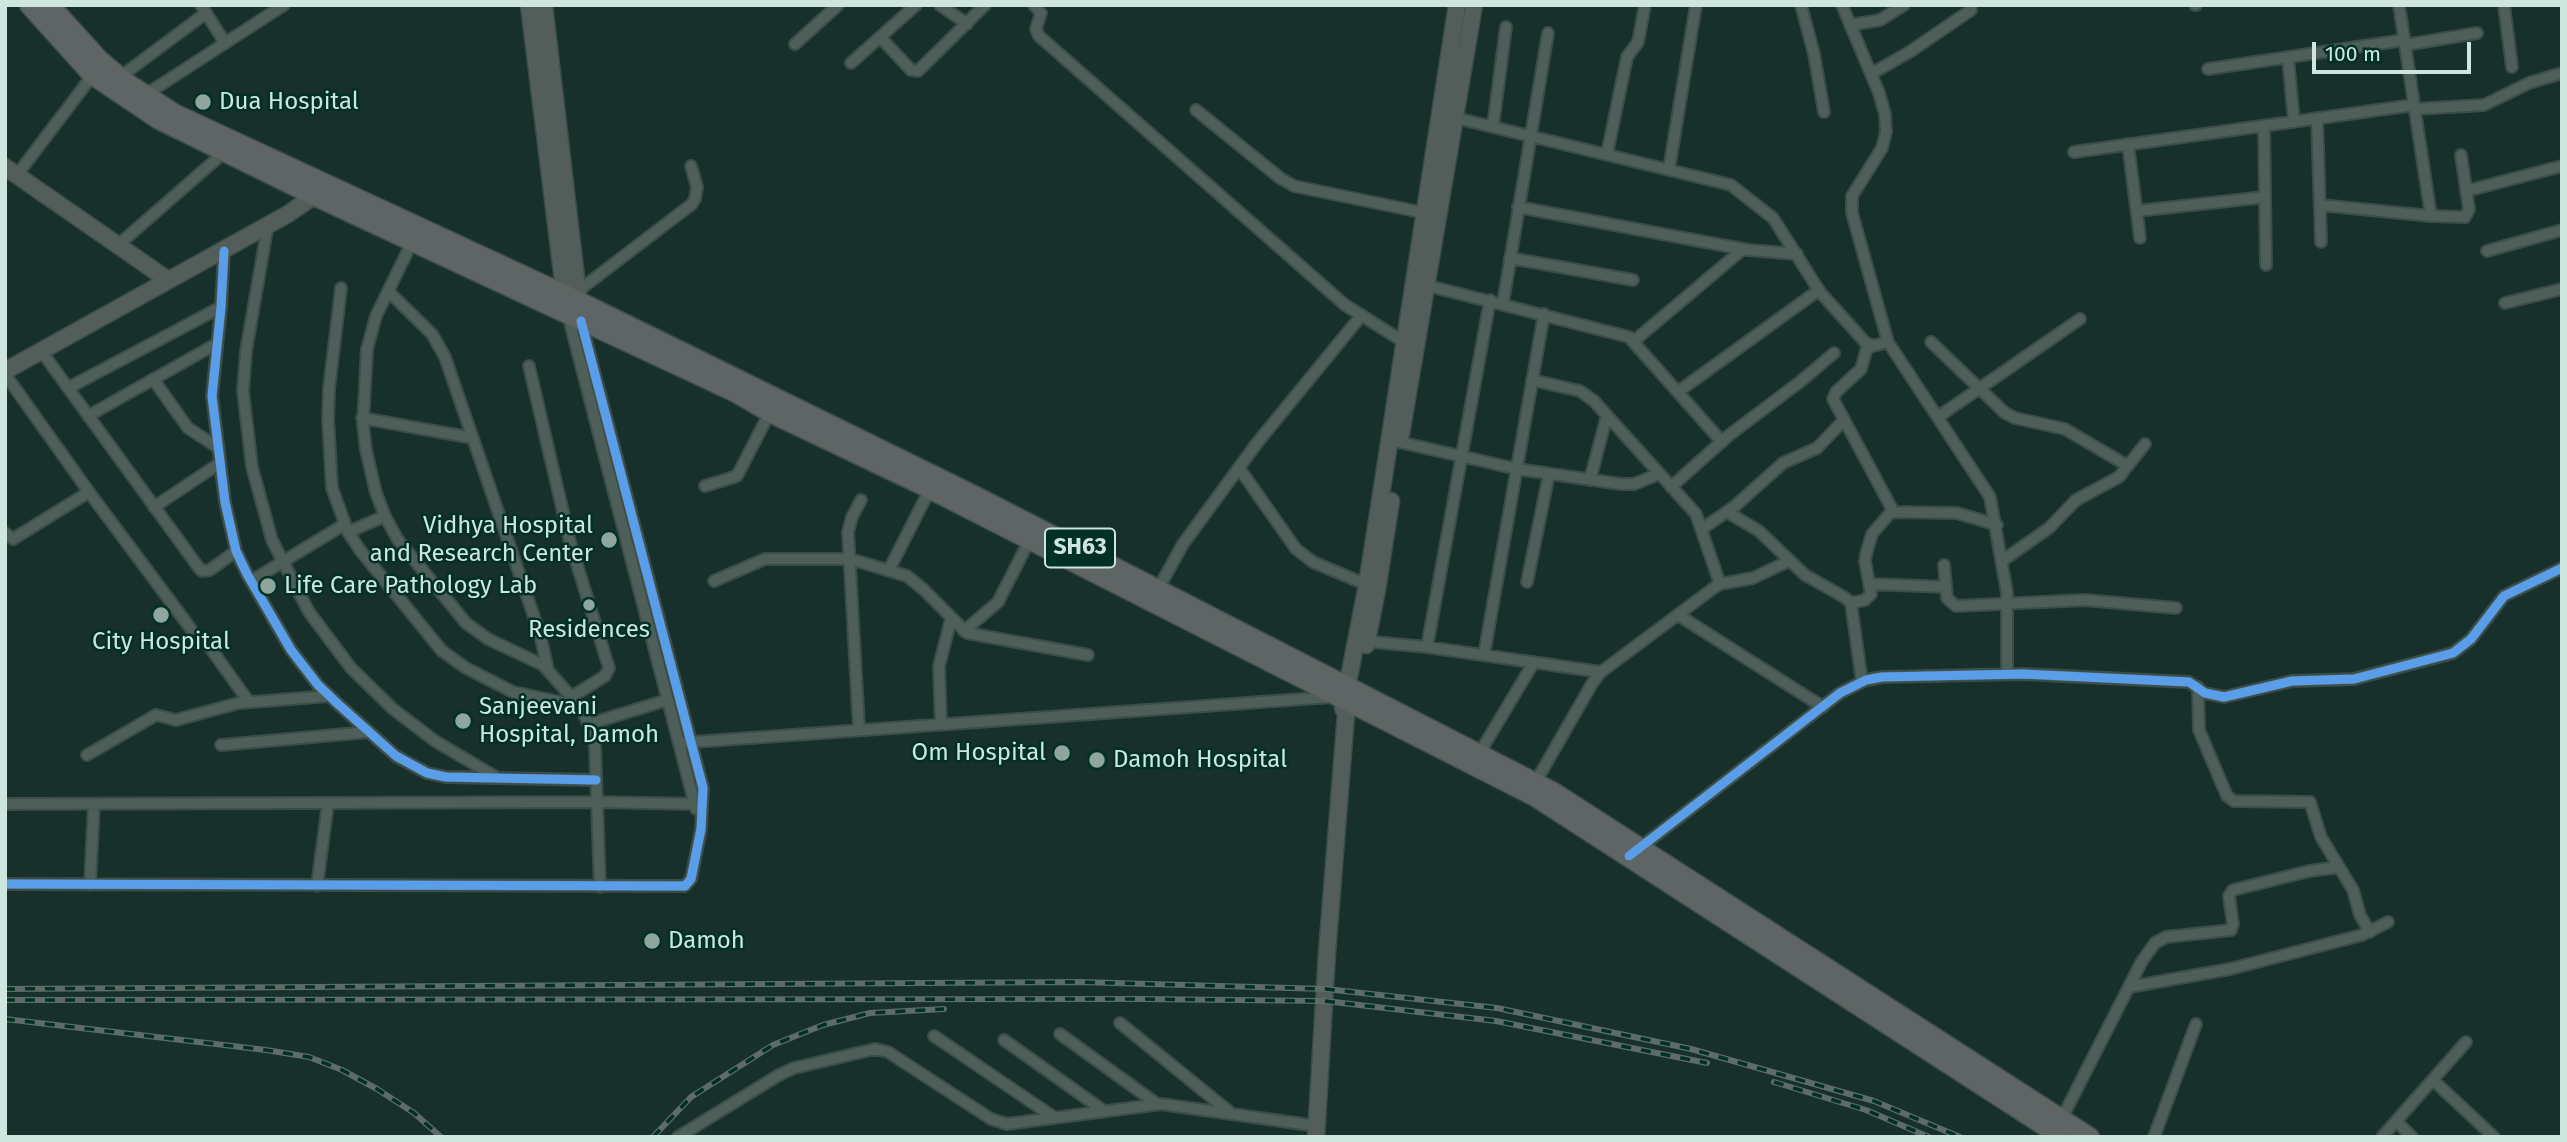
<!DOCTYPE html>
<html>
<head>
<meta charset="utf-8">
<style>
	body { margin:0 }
	#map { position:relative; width:2567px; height:1142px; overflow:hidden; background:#18302b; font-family:"Fira Sans",sans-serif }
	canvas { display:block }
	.frame { position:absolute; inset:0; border:7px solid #cfe6de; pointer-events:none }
	.scale { position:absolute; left:2312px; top:42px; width:159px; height:32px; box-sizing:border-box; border:4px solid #cfe6de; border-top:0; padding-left:9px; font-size:21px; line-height:24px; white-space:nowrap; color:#cfe6de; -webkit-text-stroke:5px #013126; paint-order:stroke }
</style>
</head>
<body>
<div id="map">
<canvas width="2567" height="1142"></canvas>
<div class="frame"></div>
<div class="scale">100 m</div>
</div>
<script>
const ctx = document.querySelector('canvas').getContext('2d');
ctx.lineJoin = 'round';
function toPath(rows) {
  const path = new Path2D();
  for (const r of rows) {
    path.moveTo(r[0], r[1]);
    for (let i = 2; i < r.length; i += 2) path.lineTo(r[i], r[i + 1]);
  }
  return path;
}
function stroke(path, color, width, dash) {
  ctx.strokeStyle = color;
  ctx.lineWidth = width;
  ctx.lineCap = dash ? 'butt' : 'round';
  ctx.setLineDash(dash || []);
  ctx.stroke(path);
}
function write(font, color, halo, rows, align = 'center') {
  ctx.font = font + ' "Fira Sans",sans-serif';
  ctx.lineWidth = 5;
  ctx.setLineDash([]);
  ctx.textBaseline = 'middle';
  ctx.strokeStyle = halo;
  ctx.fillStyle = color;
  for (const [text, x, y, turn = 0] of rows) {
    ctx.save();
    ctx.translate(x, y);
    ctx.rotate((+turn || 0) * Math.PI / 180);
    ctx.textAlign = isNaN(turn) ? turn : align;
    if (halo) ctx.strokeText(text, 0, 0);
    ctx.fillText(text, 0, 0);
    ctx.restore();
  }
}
const street = toPath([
	[201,5,225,43],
	[940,5,967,24],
	[1034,5,1041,13,1036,29,1039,36,1345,305,1404,342],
	[1801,5,1814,54,1824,112],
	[1842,5,1879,93,1885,114,1886,132,1882,148,1852,196,1852,213,1888,342,1990,497,2007,593,2007,674],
	[2195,5,2196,5],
	[2399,5,2431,216],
	[2504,5,2512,67],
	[1850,25,1880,20,1904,5],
	[880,37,911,70,918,71,985,5],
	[795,44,838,5],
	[2405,45,2477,33],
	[2288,57,2294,122],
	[851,63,916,5],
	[2208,69,2404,40],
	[1871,74,1911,51,1971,10],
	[120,77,206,13],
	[142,97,284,5],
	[2415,109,2484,105,2529,83,2562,73],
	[1196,110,1280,178,1294,186,1425,213],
	[1456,118,1731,185,1773,218,1820,292,1865,342,1873,346,1888,342],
	[2317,118,2321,242],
	[1493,126,1506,27],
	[2264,126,2266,265],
	[2128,144,2140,238],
	[2074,152,2414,105],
	[1607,154,1627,57,1638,42,1645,5],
	[1669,169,1696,5],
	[17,175,95,72],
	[2466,191,2562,166],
	[2320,205,2431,216,2465,217,2469,209,2461,155],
	[1518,207,1748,250,1797,254],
	[2137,211,2265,197],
	[268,224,246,351,243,391,252,467,272,540,309,612,351,668,393,709,435,741,496,777],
	[414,238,376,316,367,349,363,424,366,450,376,493,385,516,398,540,466,623,488,639,543,665,582,709,592,733,595,746,600,887],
	[117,246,228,149],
	[224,251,221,307,212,396,225,502,236,551,247,574,291,650,318,685,338,704,396,756,427,773,446,777,596,780],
	[2487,251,2562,230],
	[1510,258,1633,280],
	[1425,285,1629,337,1722,442],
	[341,288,329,389,328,419,332,488,348,532,360,550,442,651,466,668,513,692,579,706],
	[388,291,432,334,445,357,540,634,548,670],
	[578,291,692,204,695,199,697,187,691,166],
	[1503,303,1548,33],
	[2505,303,2562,289],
	[568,315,696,809],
	[1634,341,1743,249],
	[1931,342,2005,413,2015,418,2065,429,2128,466],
	[42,352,199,568,202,571,210,570,236,551],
	[529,366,570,542,609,668,605,676,571,697],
	[5,374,89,492,191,629],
	[153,379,188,428,217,447],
	[1532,380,1580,391,1594,401,1696,514,1720,584],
	[68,388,221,307],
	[1679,391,1819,290],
	[88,416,216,344],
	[1938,417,2080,319],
	[362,418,473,438],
	[1399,442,1517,469,1621,484,1634,484,1659,474],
	[1239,468,1296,549,1313,562,1372,587],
	[1590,480,1607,415],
	[705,486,737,476,771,410],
	[1671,487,1728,436,1801,381,1834,353],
	[154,507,220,463],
	[1727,512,1759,531,1805,575,1844,597,1851,603,1862,682],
	[1891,512,1957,513,1997,525],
	[1702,529,1735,506,1783,463,1817,448,1844,420],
	[348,532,385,516],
	[5,533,13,539,89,492],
	[2002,561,2049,528,2076,500,2119,477,2145,444],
	[1944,565,1947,598,1956,606,2085,600,2176,608],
	[889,570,932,485],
	[251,581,345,524],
	[714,581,765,559,850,559,907,576,923,589,967,633,1088,655],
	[1527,582,1549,474],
	[1871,584,1946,587],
	[1158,589,1183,544,1257,443,1361,316],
	[1851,603,1865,600,1871,594,1865,561,1866,554,1872,534,1891,512,1891,507,1833,399,1836,392,1861,369,1868,344],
	[1678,615,1823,707],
	[964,631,998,602,1032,535],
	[1362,641,1427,647,1601,672],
	[1427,647,1490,300],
	[211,649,249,702],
	[1484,655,1544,314],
	[2198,687,2199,730,2227,796,2234,801,2310,802,2321,837,2353,890,2360,915,2370,932],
	[589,724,667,700],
	[941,724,939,666,951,619],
	[859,729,848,532,852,517,861,500],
	[679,743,1332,697],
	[221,745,369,732],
	[1479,754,1534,662],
	[87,755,156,715,176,720,239,703,329,696],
	[1535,783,1593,682,1601,672,1715,587,1720,584,1753,578,1789,561],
	[5,804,597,802,694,804],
	[1637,850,1840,693,1866,680,1882,677,2023,674,2189,682,2205,693,2224,697,2292,681,2354,679,2453,653,2471,639,2504,596,2562,568],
	[5,884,685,886,691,879,701,829,703,788,581,321],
	[90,885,94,804],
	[317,886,328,803],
	[2129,987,2230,969,2362,935,2388,922],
	[1120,1023,1232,1114],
	[1060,1034,1157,1104],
	[934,1036,1055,1118],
	[1004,1040,1104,1111],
	[2433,1080,2494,1137],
	[2396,1121,2412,1137],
	[2059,1124,2142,961,2155,943,2166,937,2231,930,2233,924,2229,896,2233,890,2309,871,2339,867],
	[678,1137,779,1075,794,1068,875,1049,888,1052,991,1119,1007,1124,1161,1104,1317,1126],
	[2154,1137,2196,1024],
	[2382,1137,2466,1042]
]);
const secondary = toPath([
	[529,5,566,305],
	[544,5,580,312],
	[5,167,168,280],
	[5,371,288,214,314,196,318,187],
	[1401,434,1474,5],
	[1366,645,1377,590,1391,501],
	[1316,1137,1327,953,1346,714,1343,708,1367,585,1457,5]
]);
const primary = toPath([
	[29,5,92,75,159,120,314,196,734,392,770,413,921,485,1535,797,2061,1137],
	[50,5,99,59,126,82,176,114,579,301,976,496,1554,792,2090,1137]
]);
const rail = toPath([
	[5,989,1079,982,1326,989,1497,1008,1691,1049,1874,1101,1960,1137],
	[5,1000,1140,999,1325,1001,1496,1021,1707,1063],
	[5,1019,266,1050,309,1057,342,1070,377,1089,414,1113,441,1137],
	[1774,1082,1866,1110,1929,1137],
	[653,1137,691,1097,773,1045,823,1025,870,1013,944,1009]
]);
const cycleway = toPath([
	[224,251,221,307,212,396,225,502,236,551,247,574,291,650,318,685,338,704,396,756,427,773,446,777,596,780],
	[1629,856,1840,693,1866,680,1882,677,2023,674,2189,682,2205,693,2224,697,2292,681,2354,679,2453,653,2471,639,2504,596,2562,568],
	[5,884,685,886,691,879,701,829,703,788,581,321]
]);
const markers = [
	[203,102,9,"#8fa69f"],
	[609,540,9,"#8fa69f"],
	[268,586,9,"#8fa69f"],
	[589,605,7,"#8fa69f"],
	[161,615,9,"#8fa69f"],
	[463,721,9,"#8fa69f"],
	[1062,753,9,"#8fa69f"],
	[1097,760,9,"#8fa69f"],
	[652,941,9,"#8fa69f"]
];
const shields = [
	[1080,548,70]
];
const shieldNames = [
	["SH63",1080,548]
];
const poiNames = [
	["Dua Hospital",219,102],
	["Vidhya Hospital",593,526,"right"],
	["and Research Center",593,554,"right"],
	["Life Care Pathology Lab",284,586],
	["Residences",589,630,"center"],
	["City Hospital",161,642,"center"],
	["Sanjeevani",479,707],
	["Hospital, Damoh",479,735],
	["Om Hospital",1046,753,"right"],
	["Damoh Hospital",1113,760],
	["Damoh",668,941]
];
stroke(street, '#3b4d48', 14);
stroke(secondary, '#3b4d48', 19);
stroke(primary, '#3b4d48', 21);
stroke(street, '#4e5e59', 10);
stroke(secondary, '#535e5b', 16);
stroke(primary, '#5f6464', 18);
stroke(rail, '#5e6c68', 6);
stroke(rail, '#013126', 3.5, [10]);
stroke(cycleway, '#5a9eea', 9);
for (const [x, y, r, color] of markers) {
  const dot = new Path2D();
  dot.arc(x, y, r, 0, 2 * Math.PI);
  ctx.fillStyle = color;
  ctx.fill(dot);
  stroke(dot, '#013126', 2.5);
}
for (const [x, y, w] of shields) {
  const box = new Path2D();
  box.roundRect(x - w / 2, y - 19.5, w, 39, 5);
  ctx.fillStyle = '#013126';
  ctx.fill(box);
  stroke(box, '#cfe6de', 2);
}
write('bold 23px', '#cfe6de', null, shieldNames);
write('24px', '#cfe6de', '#013126', poiNames, 'left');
</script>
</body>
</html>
